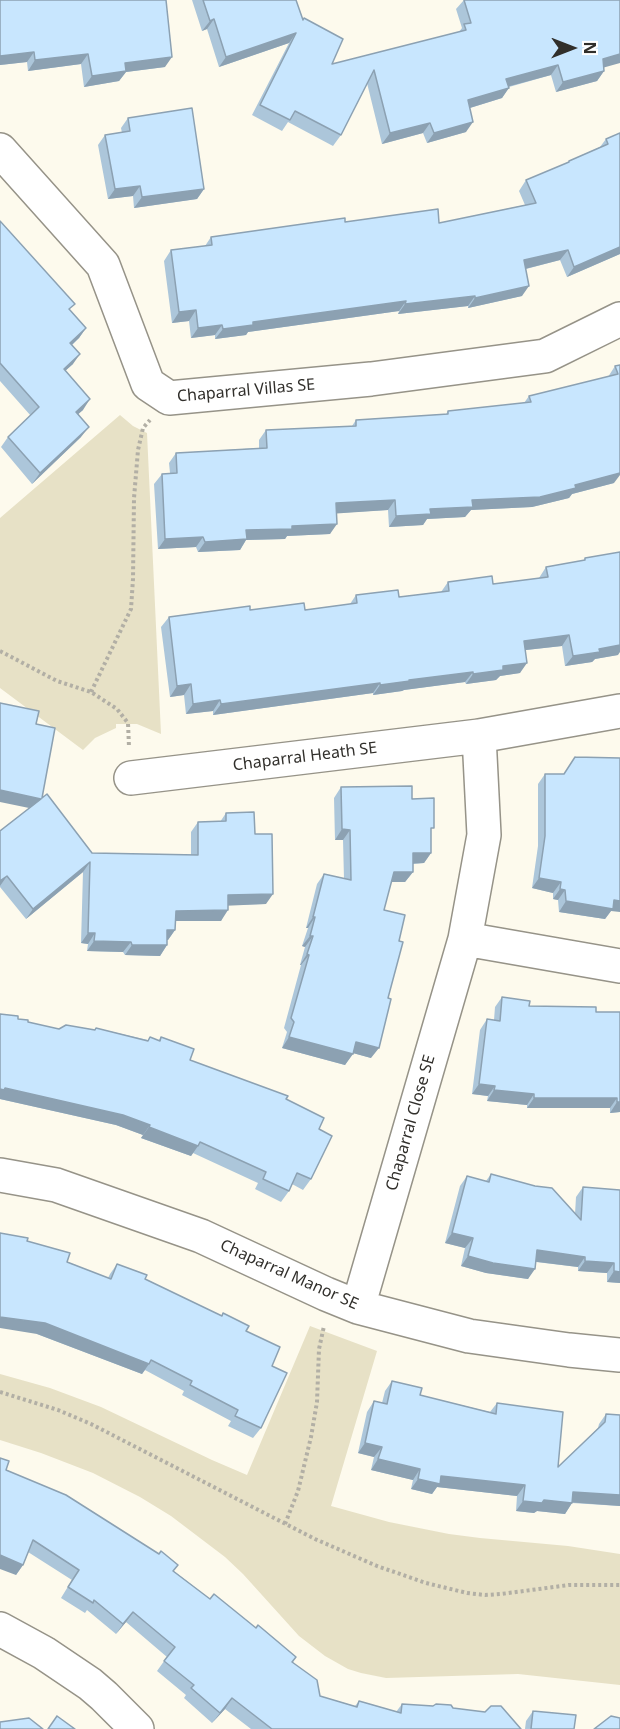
<!DOCTYPE html>
<html>
<head>
<meta charset="utf-8">
<style>
	body { margin:0 }
	#map { position:relative; width:620px; height:1729px; overflow:hidden; background:#fdfaed; font-family:"Noto Sans",sans-serif }
	canvas { display:block }
	.north { position:absolute; left:542px; top:18px; width:60px; height:60px; -webkit-text-stroke:4px #fff; paint-order:stroke; rotate:90deg; font-size:16px; font-weight:700; line-height:24px; text-align:center; color:#312f2b }
	.north::after { content:''; display:block; margin:auto; width:21px; height:27px; background:#312f2b; clip-path:polygon(50% 0,100% 100%,50% 72%,0 100%) }
</style>
</head>
<body>
<div id="map">
<canvas width="620" height="1729"></canvas>
<div class="north">N</div>
</div>
<script>
const ctx = document.querySelector('canvas').getContext('2d');
ctx.lineJoin = 'round';
function paint(path, color) {
  ctx.fillStyle = color;
  ctx.fill(path, 'evenodd');
}
function toPath(rows) {
  const path = new Path2D();
  for (const r of rows) {
    path.moveTo(r[0], r[1]);
    for (let i = 2; i < r.length; i += 2) path.lineTo(r[i], r[i + 1]);
  }
  return path;
}
function stroke(path, color, width, dash) {
  ctx.strokeStyle = color;
  ctx.lineWidth = width;
  ctx.lineCap = dash ? 'butt' : 'round';
  ctx.setLineDash(dash || []);
  ctx.stroke(path);
}
function write(font, color, halo, rows, align = 'center') {
  ctx.font = font + ' "Noto Sans",sans-serif';
  ctx.lineWidth = 4.5;
  ctx.setLineDash([]);
  ctx.textBaseline = 'middle';
  ctx.strokeStyle = halo;
  ctx.fillStyle = color;
  for (const [text, x, y, turn = 0] of rows) {
    ctx.save();
    ctx.translate(x, y);
    ctx.rotate((+turn || 0) * Math.PI / 180);
    ctx.textAlign = isNaN(turn) ? turn : align;
    if (halo) ctx.strokeText(text, 0, 0);
    ctx.fillText(text, 0, 0);
    ctx.restore();
  }
}
const green = toPath([
	[120,415,133,426,147,433,161,734,137,724,116,724,116,728,95,738,83,750,0,688,0,518],
	[310,1326,377,1351,331,1506,389,1522,449,1534,480,1538,568,1546,620,1554,620,1685,518,1674,386,1678,361,1673,348,1669,325,1656,299,1636,243,1574,225,1557,171,1516,140,1497,93,1473,41,1453,0,1440,0,1374,50,1388,101,1407,212,1460,247,1475]
]);
const path = toPath([
	[0,651,57,681,91,692,117,709,128,723,129,747],
	[91,692,131,609,133,579,134,498,138,450,143,428,150,420],
	[0,1392,58,1410,91,1424,315,1539,377,1566,426,1583,467,1593,485,1595,501,1594,569,1585,620,1585],
	[285,1524,298,1491,311,1437,317,1402,319,1349,324,1326]
]);
const minor = toPath([
	[0,150,103,265,148,384,169,398,371,379,545,356,620,319],
	[620,711,479,736,484,835,465,939,620,966],
	[131,778,479,736],
	[0,1175,56,1185,201,1236,326,1294,358,1307,469,1336,569,1350,620,1355],
	[358,1307,465,939],
	[0,1629,44,1653,90,1684,104,1696,137,1729]
]);
const wall = toPath([
	[0,0,165,67,126,72,119,81,84,87,81,64,28,71,27,62,0,65],
	[192,0,296,0,303,20,332,64,459,32,462,28,456,9,464,0,604,67,604,71,597,81,556,92,551,75,509,87,502,98,470,108,466,132,427,143,423,133,382,144,367,83,341,135,333,146,288,122,282,131,252,115,289,43,219,67,207,29,202,31],
	[128,118,204,189,197,199,134,208,133,196,108,199,98,145,105,135,122,133,121,128],
	[620,133,620,254,567,277,560,260,526,269,522,296,468,308,468,306,398,314,399,311,248,332,246,335,215,339,215,335,191,338,189,321,172,323,164,261,171,250,205,246,211,237,345,222,439,223,525,205,519,191,526,180,567,164,569,161,600,147,606,139],
	[0,221,71,311,86,328,79,338,72,345,73,364,65,371,83,410,78,414,81,437,32,484,1,447,8,437,31,416,0,381],
	[620,365,614,483,572,494,569,498,532,507,471,510,465,517,427,519,423,525,389,527,388,510,337,513,330,534,287,536,285,539,246,540,240,550,198,552,196,547,158,549,154,484,162,474,170,473,169,463,176,453,259,448,259,440,266,430,352,426,356,420,446,414,448,411,524,403,529,396,608,377,615,366],
	[585,558,618,655,595,659,592,662,565,666,562,646,526,650,520,673,500,676,496,680,466,684,465,682,404,690,402,691,373,695,373,693,213,715,213,711,186,714,184,695,170,697,161,627,169,617,250,610,305,610,350,604,356,595,399,597,441,592,448,582,493,584,539,578,546,567,583,561],
	[36,724,42,798,92,853,191,855,191,832,198,822,220,822,226,813,255,834,266,904,228,905,221,921,175,921,175,930,168,940,167,940,167,945,160,956,125,955,123,952,87,951,88,944,81,943,83,872,26,919,0,887,0,831,29,808],
	[545,774,611,911,605,919,559,912,558,900,553,899,553,893,532,888,538,846,538,784],
	[341,787,412,799,431,833,431,853,424,863,413,864,413,872,405,882,391,882,384,910,371,1058,353,1053,345,1065,282,1048,287,1032,284,1028,301,965,300,965,305,947,302,946,308,928,306,928,317,884,324,874,344,879,343,840,335,840,334,798],
	[502,997,529,1006,596,1012,620,1012,620,1112,610,1113,610,1108,527,1108,527,1105,487,1101,488,1096,472,1094,480,1030,487,1019,494,1020,495,1007],
	[0,1014,28,1022,59,1029,95,1030,96,1028,148,1040,150,1037,158,1041,161,1037,190,1060,286,1099,319,1129,311,1179,303,1190,292,1184,289,1191,281,1202,255,1189,258,1183,193,1153,191,1156,141,1138,143,1135,116,1125,0,1099],
	[491,1174,575,1214,576,1197,583,1187,620,1190,620,1283,607,1282,607,1273,578,1271,578,1267,536,1262,528,1279,486,1273,461,1266,465,1248,445,1243,460,1186,467,1176,486,1181],
	[27,1241,67,1262,108,1278,110,1274,117,1264,246,1331,272,1366,261,1428,253,1438,228,1426,231,1421,182,1395,184,1391,145,1370,142,1374,37,1334],
	[392,1381,420,1395,490,1412,497,1403,558,1467,598,1428,599,1424,606,1414,620,1415,620,1506,572,1503,565,1514,537,1511,534,1513,516,1511,517,1496,437,1487,432,1494,411,1489,413,1480,371,1470,374,1457,358,1453,367,1412,374,1401,382,1403,385,1391],
	[6,1470,174,1571,210,1599,256,1628,296,1657,293,1662,320,1696,355,1706,359,1701,396,1712,402,1704,453,1708,521,1729,251,1729,225,1709,212,1723,184,1698,186,1695,157,1671,167,1657,126,1622,116,1634,87,1610,85,1613,61,1598,72,1580,28,1552,23,1565,16,1575],
	[533,1711,574,1729,525,1729,526,1721]
]);
const shadedWall = toPath([
	[214,19,207,29,202,31,210,21],
	[296,33,289,43,219,67,226,57],
	[34,52,27,62,0,65,0,56],
	[88,54,81,64,28,71,35,60],
	[620,54,620,63,595,70,603,59],
	[172,57,165,67,126,72,119,81,84,87,92,76,125,63],
	[558,65,551,75,499,89,506,79],
	[604,71,597,81,556,92,563,82],
	[509,88,502,98,460,111,468,100],
	[473,122,466,132,427,143,434,133],
	[430,123,423,133,382,144,390,133],
	[140,186,133,196,108,199,115,189],
	[204,189,197,199,134,208,142,197],
	[620,245,620,254,567,277,574,267],
	[568,250,560,260,517,271,524,260],
	[529,286,522,296,468,308,475,298],
	[475,296,468,306,398,314,405,304],
	[406,301,399,311,248,332,246,335,215,339,223,329,253,322],
	[196,310,189,321,172,323,179,312],
	[222,325,215,335,191,338,198,328],
	[86,328,79,338,63,353,70,343],
	[80,354,73,364,56,379,64,369],
	[90,399,83,410,69,422,76,412],
	[89,427,81,437,32,484,40,473],
	[620,465,620,475,614,483,572,494,569,498,532,507,471,510,465,517,427,519,423,525,389,527,396,516,472,500,575,485],
	[395,500,388,510,329,514,336,503],
	[337,524,330,534,287,536,285,539,246,540,240,550,198,552,205,542,246,530,292,526],
	[203,537,196,547,158,549,165,539],
	[569,635,562,646,517,651,524,641],
	[620,645,620,652,618,655,595,659,592,662,565,666,573,656,599,649],
	[527,663,520,673,500,676,496,680,466,684,473,674,503,666],
	[473,672,465,682,404,690,402,691,373,695,380,685,409,680],
	[380,683,373,693,213,715,221,704],
	[191,684,184,695,170,697,177,686],
	[220,700,213,711,186,714,193,704],
	[0,790,41,799,34,809,0,802],
	[342,829,350,830,343,840,335,840],
	[413,853,431,853,424,863,405,864],
	[90,862,83,872,26,919,33,909],
	[394,872,413,872,405,882,387,882],
	[7,876,0,886,0,881],
	[539,878,561,882,553,893,532,888],
	[560,889,565,890,558,900,553,899],
	[273,894,266,904,221,906,228,895],
	[614,900,620,901,620,912,611,911,605,919,559,912,566,901],
	[228,910,221,921,168,921,176,911],
	[313,917,315,917,308,928,306,928],
	[167,930,175,930,168,940,160,940],
	[88,933,95,933,88,944,81,943],
	[310,936,313,936,305,947,302,946],
	[94,941,131,942,123,952,87,951],
	[132,945,167,945,160,956,125,955],
	[307,954,309,955,301,965,300,965],
	[289,1037,353,1054,345,1065,282,1048],
	[356,1042,379,1048,371,1058,349,1052],
	[479,1084,495,1086,488,1096,472,1094],
	[5,1088,123,1115,150,1125,143,1135,116,1125,0,1099,0,1089],
	[494,1090,534,1094,527,1105,487,1101],
	[534,1098,617,1098,610,1108,527,1108],
	[617,1102,620,1102,620,1112,610,1113],
	[149,1127,198,1146,191,1156,141,1138],
	[452,1233,473,1238,465,1248,445,1243],
	[537,1250,585,1257,578,1267,530,1261],
	[468,1256,535,1269,528,1279,486,1273,461,1266],
	[585,1261,614,1263,607,1273,578,1271],
	[614,1271,620,1272,620,1283,607,1282],
	[0,1317,45,1323,149,1364,142,1374,37,1334,0,1328],
	[365,1443,382,1447,374,1457,358,1453],
	[378,1459,420,1469,413,1480,371,1470],
	[441,1476,525,1485,517,1496,437,1487,432,1494,411,1489,418,1479],
	[573,1492,620,1495,620,1506,566,1502],
	[544,1500,572,1503,565,1514,537,1511,534,1513,516,1511,523,1501],
	[0,1555,23,1565,16,1575,0,1569],
	[133,1612,126,1622,116,1634,123,1624],
	[232,1698,225,1709,212,1723]
]);
const building = toPath([
	[0,0,166,0,172,57,125,63,126,71,92,76,88,54,35,60,34,52,0,56,0,0],
	[203,0,296,0,303,20,304,18,343,39,332,64,466,30,464,24,471,23,464,0,620,0,620,54,603,59,604,71,563,82,558,65,506,79,509,88,468,100,473,122,434,133,430,123,390,133,374,70,341,135,295,111,290,120,260,105,296,33,226,57,214,19,210,21,203,0],
	[192,108,204,189,142,197,140,186,115,189,105,135,130,131,128,118,192,108],
	[620,133,620,247,574,267,568,250,524,260,529,286,475,298,475,296,405,304,406,301,253,322,253,325,223,329,222,325,198,328,196,310,179,312,171,250,212,245,211,237,345,218,345,222,438,209,439,223,536,203,526,180,569,162,569,161,608,144,606,139,620,133],
	[0,221,75,304,69,309,86,328,70,343,80,354,64,369,90,399,76,412,89,427,40,473,8,437,39,407,0,363,0,221],
	[620,365,620,473,575,485,576,488,540,497,472,500,473,507,430,509,431,514,396,516,395,500,336,503,337,524,292,526,292,529,246,530,247,539,205,542,203,537,165,539,162,474,177,473,176,453,267,448,266,430,356,426,356,420,448,414,448,411,531,402,529,396,618,374,615,366,620,365],
	[620,552,620,645,599,649,600,652,573,656,569,635,524,641,527,663,503,666,503,670,473,674,473,672,409,680,410,681,380,685,380,683,221,704,220,700,193,704,191,684,177,686,169,617,250,606,250,610,304,603,305,610,357,603,356,595,398,590,399,597,449,591,448,582,492,576,493,584,548,577,546,567,585,560,585,558,620,552],
	[0,703,39,711,36,724,55,728,42,798,47,794,92,853,198,855,198,822,226,821,226,813,254,812,255,834,272,834,273,894,228,895,228,910,176,911,175,930,167,930,167,945,132,945,131,942,94,941,95,933,88,933,90,862,33,909,7,876,0,881,0,831,41,799,0,790,0,703],
	[575,757,620,758,620,901,614,900,613,909,566,901,565,890,560,889,561,882,539,878,545,836,545,774,564,774,575,757],
	[412,786,412,799,434,798,434,828,431,828,431,853,413,853,413,872,394,872,384,910,405,915,399,941,403,942,388,998,391,999,379,1048,356,1042,353,1054,289,1037,294,1022,291,1018,309,955,307,954,313,936,310,936,315,917,313,917,324,874,351,880,350,830,342,829,341,787,412,786],
	[502,997,530,1001,529,1006,596,1007,596,1012,620,1012,620,1102,617,1102,617,1098,534,1098,534,1094,494,1090,495,1086,479,1084,487,1019,500,1021,502,997],
	[0,1014,18,1016,18,1019,28,1020,28,1022,59,1029,66,1025,95,1030,96,1028,148,1041,150,1037,160,1041,161,1037,194,1049,190,1060,288,1096,286,1099,324,1118,319,1129,332,1136,311,1179,297,1173,289,1191,263,1179,266,1172,200,1142,198,1146,149,1127,150,1125,123,1115,5,1088,4,1090,0,1089,0,1014],
	[491,1174,535,1186,552,1188,581,1220,583,1187,620,1190,620,1272,614,1271,614,1263,585,1261,585,1257,537,1250,535,1269,493,1263,468,1256,473,1238,452,1233,467,1176,489,1182,491,1174],
	[0,1233,28,1238,27,1241,70,1253,67,1262,111,1279,117,1264,147,1275,145,1279,222,1316,223,1313,249,1326,246,1331,280,1347,272,1366,287,1373,261,1428,235,1416,238,1410,190,1385,192,1381,151,1360,149,1364,45,1323,0,1317,0,1233],
	[392,1381,422,1388,420,1395,496,1414,497,1403,563,1412,558,1467,605,1422,606,1414,620,1415,620,1495,573,1492,572,1503,544,1500,542,1503,523,1501,525,1485,441,1476,440,1484,418,1479,420,1469,378,1459,382,1447,365,1443,374,1401,387,1404,392,1381],
	[0,1458,9,1461,6,1470,66,1495,159,1554,161,1551,178,1565,173,1571,210,1599,214,1594,256,1628,258,1625,296,1657,292,1662,317,1680,320,1696,357,1707,359,1701,401,1713,402,1704,433,1706,436,1704,451,1705,453,1708,485,1712,491,1706,501,1706,521,1729,272,1729,232,1698,220,1713,191,1688,194,1685,164,1661,175,1647,133,1612,123,1624,94,1600,93,1603,68,1587,79,1570,33,1540,23,1565,0,1555,0,1458],
	[533,1711,576,1715,574,1729,531,1729,533,1711],
	[57,1716,75,1729,48,1729,57,1716],
	[611,1716,620,1718,620,1729,594,1729,611,1716],
	[29,1718,43,1729,0,1729,0,1722,29,1718]
]);
const streetNames = [
	["Chaparral Villas SE",246,391,-5],
	["Chaparral Heath SE",305,757,-7],
	["Chaparral Close SE",411,1123,-74],
	["Chaparral Manor SE",289,1275,24]
];
paint(green, '#e7e1c6');
stroke(minor, '#969388', 36);
stroke(path, '#b2afa5', 4, [3, 3]);
stroke(minor, '#fff', 33);
paint(wall, '#acc6da');
paint(shadedWall, '#8ca1b2');
paint(building, '#c8e6fe');
stroke(building, '#8ca1b2', 1.5);
write('16px', '#312f2b', '#fff', streetNames);
</script>
</body>
</html>
